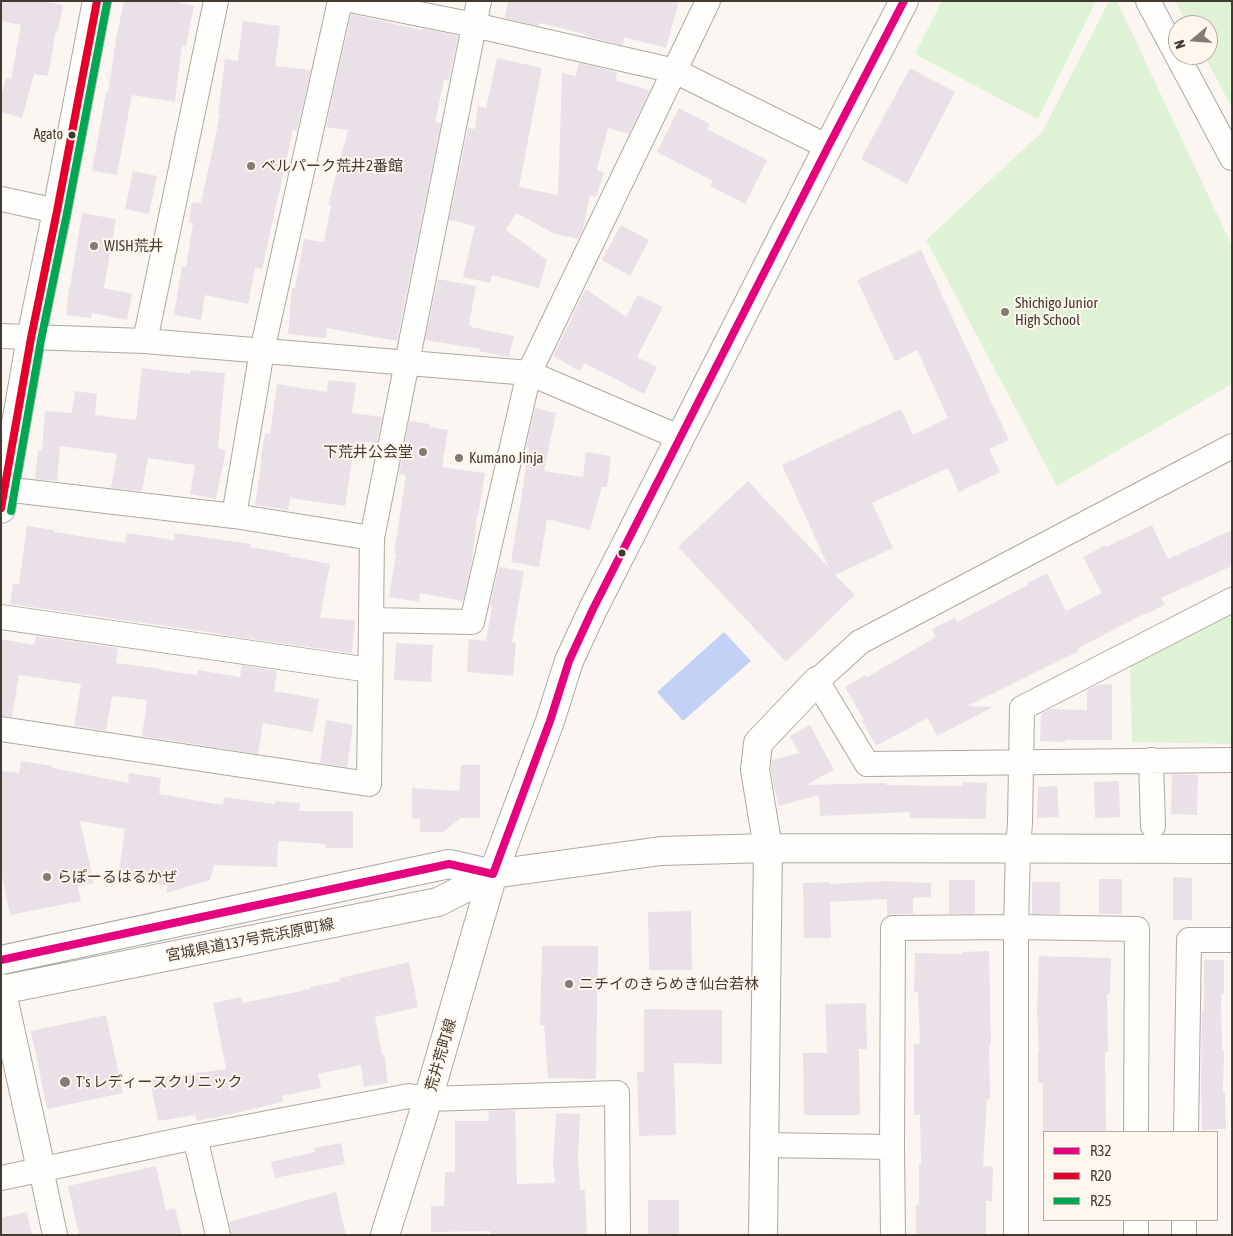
<!DOCTYPE html>
<html>
<head>
<meta charset="utf-8">
<style>
	body { margin:0 }
	#map { position:relative; width:1233px; height:1236px; overflow:hidden; background:#fbf6f1; font-family:"Asap Condensed",sans-serif }
	canvas { display:block }
	.frame { position:absolute; inset:0; border:2px solid #433b32; pointer-events:none }
	.legend { position:absolute; left:1043px; top:1131px; width:175px; height:90px; box-sizing:border-box; background:#fff6ed; border:1px solid #b4aba2; margin:0; padding:6px 9px; list-style:none; font-size:15px; color:#433b32 }
	.legend li { display:flex; align-items:center; gap:10px; height:25px }
	.legend b { width:25px; border:1px solid #b4aba2 }
	.north { position:absolute; left:1168px; top:15px; width:50px; height:50px; box-sizing:border-box; background:#fff6ed; border:1px solid #b4aba2; border-radius:50%; rotate:252deg; font-size:14px; font-weight:700; line-height:20px; text-align:center; color:#433b32 }
	.north::after { content:''; display:block; margin:auto; width:18px; height:22px; background:#837c75; clip-path:polygon(50% 0,100% 100%,50% 72%,0 100%) }
</style>
</head>
<body>
<div id="map">
<canvas width="1233" height="1236"></canvas>
<div class="frame"></div>
<ul class="legend">
<li><b style="height:6px;background:#e5007d"></b>R32</li>
<li><b style="height:6px;background:#e4002b"></b>R20</li>
<li><b style="height:6px;background:#00a651"></b>R25</li>
</ul>
<div class="north">N</div>
</div>
<script>
const ctx = document.querySelector('canvas').getContext('2d');
ctx.lineJoin = 'round';
function paint(path, color) {
  ctx.fillStyle = color;
  ctx.fill(path, 'evenodd');
}
function toPath(rows) {
  const path = new Path2D();
  for (const r of rows) {
    path.moveTo(r[0], r[1]);
    for (let i = 2; i < r.length; i += 2) path.lineTo(r[i], r[i + 1]);
  }
  return path;
}
function stroke(path, color, width, dash) {
  ctx.strokeStyle = color;
  ctx.lineWidth = width;
  ctx.lineCap = dash ? 'butt' : 'round';
  ctx.setLineDash(dash || []);
  ctx.stroke(path);
}
function write(font, color, halo, rows, align = 'center') {
  ctx.font = font + ' "Asap Condensed","Noto Sans JP",sans-serif';
  ctx.lineWidth = 4;
  ctx.setLineDash([]);
  ctx.textBaseline = 'middle';
  ctx.strokeStyle = halo;
  ctx.fillStyle = color;
  for (const [text, x, y, turn = 0] of rows) {
    ctx.save();
    ctx.translate(x, y);
    ctx.rotate((+turn || 0) * Math.PI / 180);
    ctx.textAlign = isNaN(turn) ? turn : align;
    if (halo) ctx.strokeText(text, 0, 0);
    ctx.fillText(text, 0, 0);
    ctx.restore();
  }
}
const green = toPath([
	[942,1,1096,1,1038,119,915,54],
	[1109,1,1117,1,1232,246,1232,384,1057,486,926,240,1043,131],
	[1175,1,1232,1,1232,103,1230,104,1204,55,1208,55,1208,25,1188,25],
	[1232,607,1232,744,1132,742,1130,663]
]);
const water = toPath([
	[724,632,751,661,683,721,657,692]
]);
const building = toPath([
	[1,1,41,1,63,5,58,32,56,31,48,76,34,74,22,118,1,112,1,98,6,78,11,79,21,25,1,21],
	[124,1,173,1,194,6,186,46,182,45,175,102,132,95,117,175,92,171,106,93,108,93,116,39],
	[508,1,679,1,666,48,624,37,623,45,585,36,585,34,539,23,538,26,505,18],
	[351,14,421,30,421,28,455,35,458,37,449,79,449,81,444,80,435,122,441,123,397,341,327,328,326,338,288,334,292,287,295,288,304,239,324,242,331,205,328,205,348,130,326,127],
	[243,21,280,26,275,66,311,70,297,131,293,130,262,269,255,268,248,304,205,295,201,320,174,315,182,266,186,267,193,223,189,222,192,202,201,203,220,115,218,114,225,59,238,61],
	[497,58,542,68,519,187,558,195,562,73,576,76,579,63,617,72,616,81,650,90,629,134,608,128,597,170,604,173,596,197,590,195,583,229,578,239,555,234,516,213,506,230,547,260,539,288,492,275,490,283,463,277,475,226,449,220,468,128,475,129,478,106,486,108],
	[910,68,955,92,907,184,861,159],
	[679,108,710,124,707,129,767,160,745,204,710,186,713,181,657,152],
	[133,171,157,176,149,214,125,209],
	[82,213,116,219,104,288,132,294,127,320,92,313,91,318,66,315,69,287,70,287],
	[621,225,649,240,630,276,602,260],
	[921,250,1009,440,989,449,1000,472,959,492,948,468,872,503,893,548,835,575,855,595,786,662,678,547,748,481,829,568,782,465,901,409,913,435,948,418,917,350,895,361,857,280],
	[438,279,476,286,469,325,472,325,471,327,514,336,509,357,479,351,480,349,425,340],
	[586,289,626,317,638,295,663,307,637,357,657,367,644,394,584,363,580,371,553,356,573,316,572,316],
	[142,368,191,374,191,370,225,373,218,448,226,450,216,499,190,494,195,465,148,458,142,491,111,488,117,454,60,446,57,481,35,479,38,450,42,451,45,411,72,413,75,391,97,394,95,415,136,420],
	[328,380,356,383,352,413,382,417,377,443,355,441,345,506,290,498,288,510,255,505,261,465,261,457,265,433,270,434,277,384,327,392],
	[535,408,556,413,544,471,583,477,586,452,611,456,607,487,602,487,590,530,547,519,539,567,511,562,529,448,526,447],
	[409,421,430,424,429,427,448,430,442,467,485,473,478,516,477,516,472,562,463,601,420,593,419,602,389,597,396,554,394,554,406,475,399,474],
	[1152,525,1168,559,1232,530,1232,566,1161,598,1165,605,1147,614,1146,613,1078,648,1079,651,967,706,993,707,937,736,928,718,876,746,862,721,864,720,845,687,866,675,867,677,936,637,932,629,955,618,957,622,1028,585,1027,583,1047,573,1066,611,1102,593,1083,557,1106,545,1106,547],
	[27,526,54,530,54,532,125,543,127,533,174,540,174,533,251,544,250,547,290,554,289,556,330,564,320,617,355,621,352,653,222,635,222,634,10,604,13,584,19,584],
	[499,567,524,571,512,642,516,643,513,676,467,672,469,639,486,641,492,606,490,605],
	[36,636,118,648,116,663,161,669,161,670,197,675,198,670,240,677,242,665,277,671,274,691,319,699,313,732,263,723,258,754,142,736,147,700,112,696,106,731,74,726,81,684,19,675,12,717,1,716,1,639,34,645],
	[396,643,433,645,431,682,394,680],
	[1112,684,1112,740,1065,740,1065,742,1040,741,1041,714,1050,709,1087,710,1087,690,1098,685],
	[326,720,353,725,347,767,320,763],
	[810,725,834,770,806,785,886,783,886,785,963,786,963,782,987,783,986,819,910,818,910,812,820,816,819,795,779,806,773,784,771,770,772,760,799,753,790,736],
	[21,761,53,766,53,768,128,783,129,773,161,778,159,794,223,805,224,797,275,804,275,801,300,803,299,811,353,811,353,848,326,848,326,844,278,841,277,867,214,865,210,880,166,893,168,886,118,878,125,829,80,821,94,883,78,886,81,901,10,915,1,870,1,771,19,773],
	[461,765,480,765,480,818,461,818,443,832,420,832,420,819,412,819,412,788,459,791],
	[1172,774,1198,775,1197,815,1171,814],
	[1119,781,1120,817,1095,818,1094,782],
	[1057,786,1059,817,1037,818,1038,787],
	[1173,877,1192,878,1192,920,1173,920],
	[1099,879,1122,879,1122,914,1099,914],
	[949,880,975,880,975,914,949,914],
	[884,881,931,883,931,897,913,898,913,914,893,914,887,916,887,899,830,902,831,938,804,938,803,883,830,882,830,884],
	[1032,882,1060,882,1060,914,1032,914],
	[691,911,692,970,649,970,648,912],
	[542,946,598,946,596,1079,548,1078,544,1025,540,1025],
	[989,951,991,1045,989,1045,990,1099,987,1099,983,1166,993,1167,992,1201,986,1201,986,1235,916,1235,916,1205,919,1205,919,1164,921,1164,920,1115,914,1115,914,1044,920,1044,918,992,914,992,915,953,962,954,962,952],
	[1039,956,1111,958,1110,994,1107,994,1108,1052,1105,1052,1106,1132,1043,1132,1043,1083,1038,1083,1038,1052,1039,1052,1037,1013],
	[1204,960,1224,960,1224,994,1221,994,1222,1051,1224,1051,1223,1092,1225,1092,1226,1129,1202,1130,1201,1085,1202,1011,1204,1010],
	[409,962,418,1007,375,1017,382,1055,384,1054,388,1083,364,1087,361,1065,318,1074,321,1088,282,1096,283,1102,218,1117,196,1121,196,1115,158,1121,150,1079,174,1075,174,1076,226,1069,213,1003,241,997,243,1003,311,989,310,987,340,981,340,978],
	[866,1003,867,1049,859,1049,860,1115,804,1115,803,1053,827,1053,825,1004],
	[644,1009,722,1010,722,1064,674,1063,676,1135,639,1136,637,1072,644,1072],
	[106,1015,123,1093,47,1109,31,1031],
	[508,1110,515,1111,517,1184,555,1183,553,1163,556,1113,580,1114,578,1157,580,1190,585,1190,587,1235,490,1235,490,1231,431,1232,431,1206,444,1206,445,1172,455,1172,455,1121,489,1121,488,1111],
	[341,1143,345,1164,275,1178,271,1162,315,1152,314,1148],
	[156,1166,166,1210,175,1208,182,1235,79,1235,68,1186],
	[336,1192,346,1235,231,1235,229,1222],
	[648,1200,679,1200,679,1235,648,1235],
	[27,1212,32,1235,1,1235,1,1218]
]);
const street = toPath([
	[355,1,474,25,675,71,828,147],
	[1148,1,1232,158],
	[1,199,57,211],
	[1,336,145,341,529,373,681,438],
	[145,341,216,1],
	[1232,446,860,642,817,681,867,764,1232,760],
	[1,489,21,491,234,516,372,538],
	[234,516,262,351,340,1],
	[1,617,370,670],
	[371,620,472,622,529,373,708,1],
	[1,729,369,784,372,538,479,1],
	[1151,760,1153,826],
	[1186,1132,1189,940,1232,940],
	[195,1137,218,1235],
	[764,1145,892,1147],
	[41,1169,55,1235],
	[1,1178,195,1137,409,1096,428,1099,617,1093,618,1235],
	[893,1235,892,1147,893,928,1016,927,1137,929,1136,1132],
	[1016,1235,1016,927,1018,848,1020,823,1022,708,1232,600],
	[1136,1235,1136,1220],
	[1184,1235,1184,1220]
]);
const secondary = toPath([
	[1,509,31,338,57,211,97,1],
	[1,960,449,864,493,874],
	[1,988,41,1169],
	[1,990,438,902,493,874,661,851,768,848,1232,849],
	[385,1235,428,1099,493,874,550,721,569,661,593,609,828,147,904,1],
	[763,1235,768,848,755,770,758,743,817,681]
]);
const bus1 = toPath([
	[1,960,449,864,493,874,550,721,569,661,593,609,828,147,904,1]
]);
const bus2 = toPath([
	[1,508,31,338,57,211,97,1]
]);
const bus3 = toPath([
	[11,511,41,340,67,213,107,3]
]);
const markers = [
	[72,135,4.5,"#433b32"],
	[251,166,5,"#837c75"],
	[94,246,5,"#837c75"],
	[1005,312,5,"#837c75"],
	[423,452,5,"#837c75"],
	[459,458,5,"#837c75"],
	[622,553,4.5,"#433b32"],
	[47,877,5,"#837c75"],
	[569,984,5,"#837c75"],
	[65,1082,6,"#837c75"]
];
const busNames = [
	["Agato",63,135]
];
const poiNames = [
	["ベルパーク荒井2番館",261,166],
	["WISH荒井",104,246],
	["Shichigo Junior",1015,303],
	["High School",1015,320],
	["下荒井公会堂",413,452,"right"],
	["Kumano Jinja",469,458],
	["らぽーるはるかぜ",57,877],
	["ニチイのきらめき仙台若林",579,984],
	["T's レディースクリニック",76,1082]
];
const streetNames = [
	["宮城県道137号荒浜原町線",250,940,-11],
	["荒井荒町線",441,1055,-74]
];
paint(green, '#e0f2d6');
paint(water, '#c2d2f7');
paint(building, '#eae1e8');
stroke(street, '#aea8a2', 26);
stroke(secondary, '#aea8a2', 30);
stroke(street, '#fefefd', 24);
stroke(secondary, '#fefefd', 28);
stroke(bus1, '#e5007d', 8);
stroke(bus2, '#e4002b', 8);
stroke(bus3, '#00a651', 8);
for (const [x, y, r, color] of markers) {
  const dot = new Path2D();
  dot.arc(x, y, r, 0, 2 * Math.PI);
  ctx.fillStyle = color;
  ctx.fill(dot);
  stroke(dot, '#fff6ed', 2);
}
write('14px', '#433b32', '#fff6ed', busNames, 'right');
write('15px', '#433b32', '#fff6ed', poiNames, 'left');
write('15px', '#433b32', '#fff6ed', streetNames);
</script>
</body>
</html>
